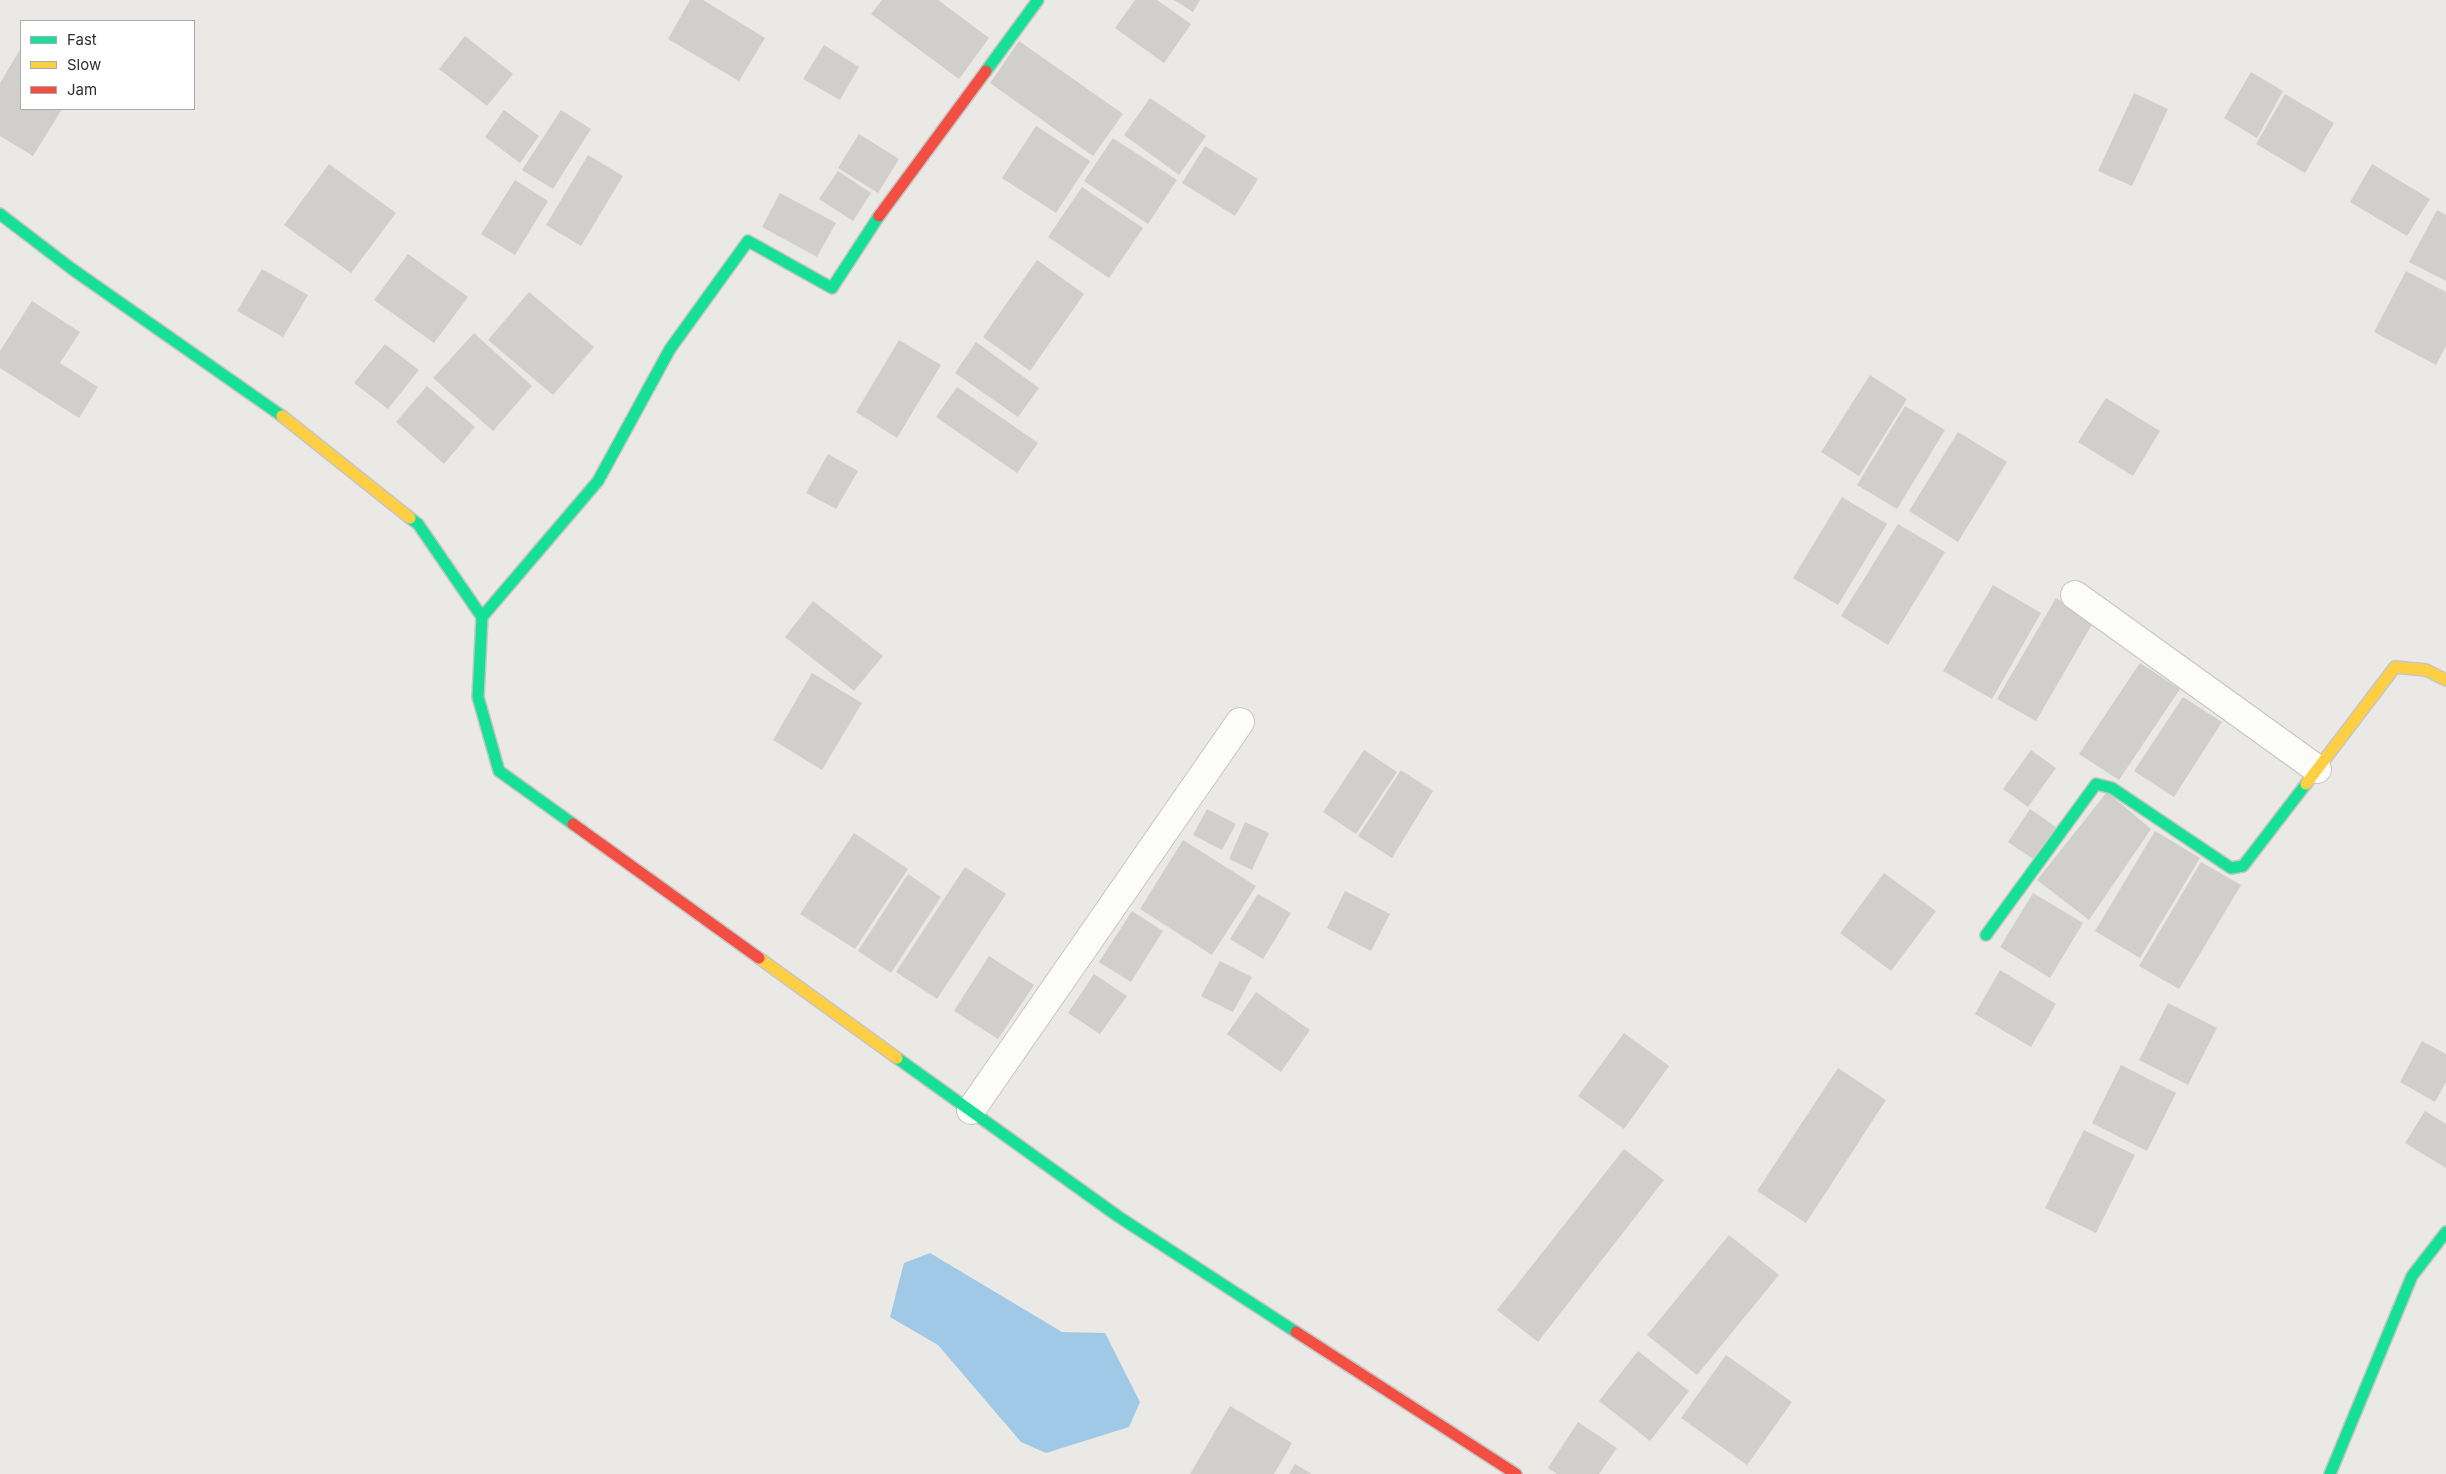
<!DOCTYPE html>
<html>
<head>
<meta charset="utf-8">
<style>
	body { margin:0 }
	#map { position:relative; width:2446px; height:1474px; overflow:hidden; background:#ebe9e5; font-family:Inter,sans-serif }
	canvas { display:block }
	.legend { position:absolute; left:20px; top:20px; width:175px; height:90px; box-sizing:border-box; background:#fff; border:1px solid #ababab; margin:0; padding:6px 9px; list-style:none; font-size:15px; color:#2e2e2e }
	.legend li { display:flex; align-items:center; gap:10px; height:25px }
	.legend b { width:25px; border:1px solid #ababab }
</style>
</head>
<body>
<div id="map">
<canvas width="2446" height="1474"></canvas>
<ul class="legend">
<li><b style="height:6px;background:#16e098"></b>Fast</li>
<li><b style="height:6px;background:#ffcf43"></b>Slow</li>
<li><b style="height:6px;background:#f24e42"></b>Jam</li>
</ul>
</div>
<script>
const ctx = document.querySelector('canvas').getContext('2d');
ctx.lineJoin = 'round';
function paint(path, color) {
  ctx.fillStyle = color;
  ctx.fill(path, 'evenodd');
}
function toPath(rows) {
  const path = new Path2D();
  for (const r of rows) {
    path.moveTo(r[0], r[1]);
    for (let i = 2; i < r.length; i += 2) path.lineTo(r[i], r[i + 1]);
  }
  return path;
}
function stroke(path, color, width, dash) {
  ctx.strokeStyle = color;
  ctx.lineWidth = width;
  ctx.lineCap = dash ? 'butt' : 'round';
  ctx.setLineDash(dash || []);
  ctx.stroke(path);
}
const water = toPath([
	[930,1253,1062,1332,1105,1333,1140,1402,1129,1427,1046,1453,1021,1442,938,1345,890,1317,904,1263]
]);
const building = toPath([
	[690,0,703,0,765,38,739,81,668,39],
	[882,0,938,0,989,38,959,79,871,14],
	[1135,0,1157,0,1191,24,1164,63,1115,28],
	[1174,0,1200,0,1193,12],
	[465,36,513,74,487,106,439,69],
	[1019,41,1123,114,1093,156,990,83],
	[824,45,859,67,840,100,803,79],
	[21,48,21,109,62,109,33,156,0,136,0,83],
	[2251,72,2283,91,2257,138,2224,118],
	[2134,93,2168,109,2132,186,2098,171],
	[2285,94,2334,123,2305,173,2256,144],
	[1150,98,1206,136,1179,175,1124,135],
	[504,110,539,136,520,163,485,137],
	[561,110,591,129,553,189,522,170],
	[1036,126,1090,161,1056,213,1002,178],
	[859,134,899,159,878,193,838,168],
	[1113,138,1177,180,1148,224,1084,181],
	[1205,146,1258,179,1235,216,1182,183],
	[588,155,623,176,581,246,546,225],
	[329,164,396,213,351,273,284,225],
	[2372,164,2430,199,2407,236,2350,202],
	[838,171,871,193,853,221,819,199],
	[515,180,548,201,515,255,481,234],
	[1082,187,1143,228,1109,278,1048,237],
	[780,193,836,223,817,257,762,227],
	[2437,210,2446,215,2446,281,2409,262],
	[408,254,468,297,434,343,374,300],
	[1037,260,1084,294,1030,371,983,337],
	[262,269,308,295,283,337,237,311],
	[2406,271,2446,292,2446,346,2436,365,2374,332],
	[529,292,594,347,553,395,488,340],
	[32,301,80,332,60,363,98,387,79,418,0,368,0,351],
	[474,333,532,386,493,431,433,378],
	[899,340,941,365,897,438,856,412],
	[976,342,1039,388,1018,417,955,373],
	[385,344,419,370,388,409,354,383],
	[1870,375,1907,399,1859,476,1821,452],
	[427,386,475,427,444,464,396,422],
	[957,387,1038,443,1017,473,936,417],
	[2106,398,2160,431,2133,476,2078,442],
	[1905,406,1945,430,1897,509,1857,485],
	[1958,432,2007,462,1958,542,1909,511],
	[828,454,858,471,836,509,806,493],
	[1842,497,1887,524,1838,605,1793,578],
	[1898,524,1945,552,1888,645,1841,616],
	[1993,585,2041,613,1992,699,1943,671],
	[2056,598,2094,621,2036,721,1997,699],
	[813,601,883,656,854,691,785,637],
	[2140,663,2180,689,2119,780,2079,754],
	[812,673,862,703,822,770,773,740],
	[2183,697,2222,722,2174,797,2134,771],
	[1364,750,1397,772,1356,834,1323,812],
	[2031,750,2056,768,2028,807,2003,789],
	[1401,770,1433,791,1392,858,1358,836],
	[2107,792,2151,829,2089,920,2037,880],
	[1207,809,1236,824,1222,850,1193,835],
	[2030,809,2056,827,2033,859,2008,842],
	[1245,822,1269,833,1252,870,1229,859],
	[2155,831,2200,858,2140,958,2095,931],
	[854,833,908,869,855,949,800,914],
	[1183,840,1256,886,1212,955,1140,909],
	[2201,862,2241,885,2179,989,2139,966],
	[965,867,1006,894,937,999,896,972],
	[1884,873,1936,911,1891,971,1840,933],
	[908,874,941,897,891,973,858,951],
	[1345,891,1390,914,1371,951,1327,928],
	[2033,893,2083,923,2050,978,2000,947],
	[1258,894,1291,913,1263,959,1230,939],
	[1132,911,1163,931,1131,982,1099,962],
	[989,956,1034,985,998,1039,954,1011],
	[1220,961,1252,977,1233,1012,1201,996],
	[2000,970,2056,1004,2031,1047,1975,1014],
	[1094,974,1127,996,1100,1034,1068,1013],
	[1256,992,1310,1030,1281,1072,1227,1034],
	[2168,1003,2217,1028,2188,1085,2139,1060],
	[1624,1033,1669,1066,1624,1129,1578,1096],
	[2422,1041,2446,1054,2446,1082,2435,1102,2400,1082],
	[2121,1065,2176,1093,2147,1151,2092,1123],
	[1838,1068,1886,1100,1806,1223,1757,1191],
	[2425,1111,2446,1124,2446,1168,2405,1143],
	[2084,1130,2135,1155,2096,1233,2045,1208],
	[1624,1149,1664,1180,1538,1342,1497,1310],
	[1729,1235,1779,1275,1697,1375,1647,1335],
	[1638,1351,1689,1391,1650,1441,1599,1401],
	[1726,1355,1792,1402,1747,1465,1681,1418],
	[1230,1406,1292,1443,1274,1474,1190,1474],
	[1578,1422,1617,1448,1599,1474,1557,1474,1548,1468],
	[1295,1464,1312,1474,1289,1474]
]);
const street = toPath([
	[2075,595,2317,769],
	[971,1110,1240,722]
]);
const fast = toPath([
	[986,71,1038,0],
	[0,214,72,269,282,416],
	[410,518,418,524,482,617,478,697,499,771,573,824],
	[482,617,598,481,670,349,748,241,832,288,879,216],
	[1986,935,2096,784,2112,788,2231,868,2243,866,2306,784],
	[897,1058,1119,1217,1296,1332],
	[2330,1474,2412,1276,2446,1232]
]);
const slow = toPath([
	[282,416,410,518],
	[2306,784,2395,667,2426,670,2446,680],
	[759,958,897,1058]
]);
const jam = toPath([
	[879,216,986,71],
	[573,824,759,958],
	[1296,1332,1516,1474]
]);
paint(water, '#9fc9e6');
paint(building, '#d0cfcb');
stroke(street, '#c6c5c4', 30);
stroke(fast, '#c6c5c4', 14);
stroke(slow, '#c6c5c4', 14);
stroke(jam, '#c6c5c4', 14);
stroke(street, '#fcfcfb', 28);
stroke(fast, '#16e098', 11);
stroke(slow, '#ffcf43', 11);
stroke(jam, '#f24e42', 11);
</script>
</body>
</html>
